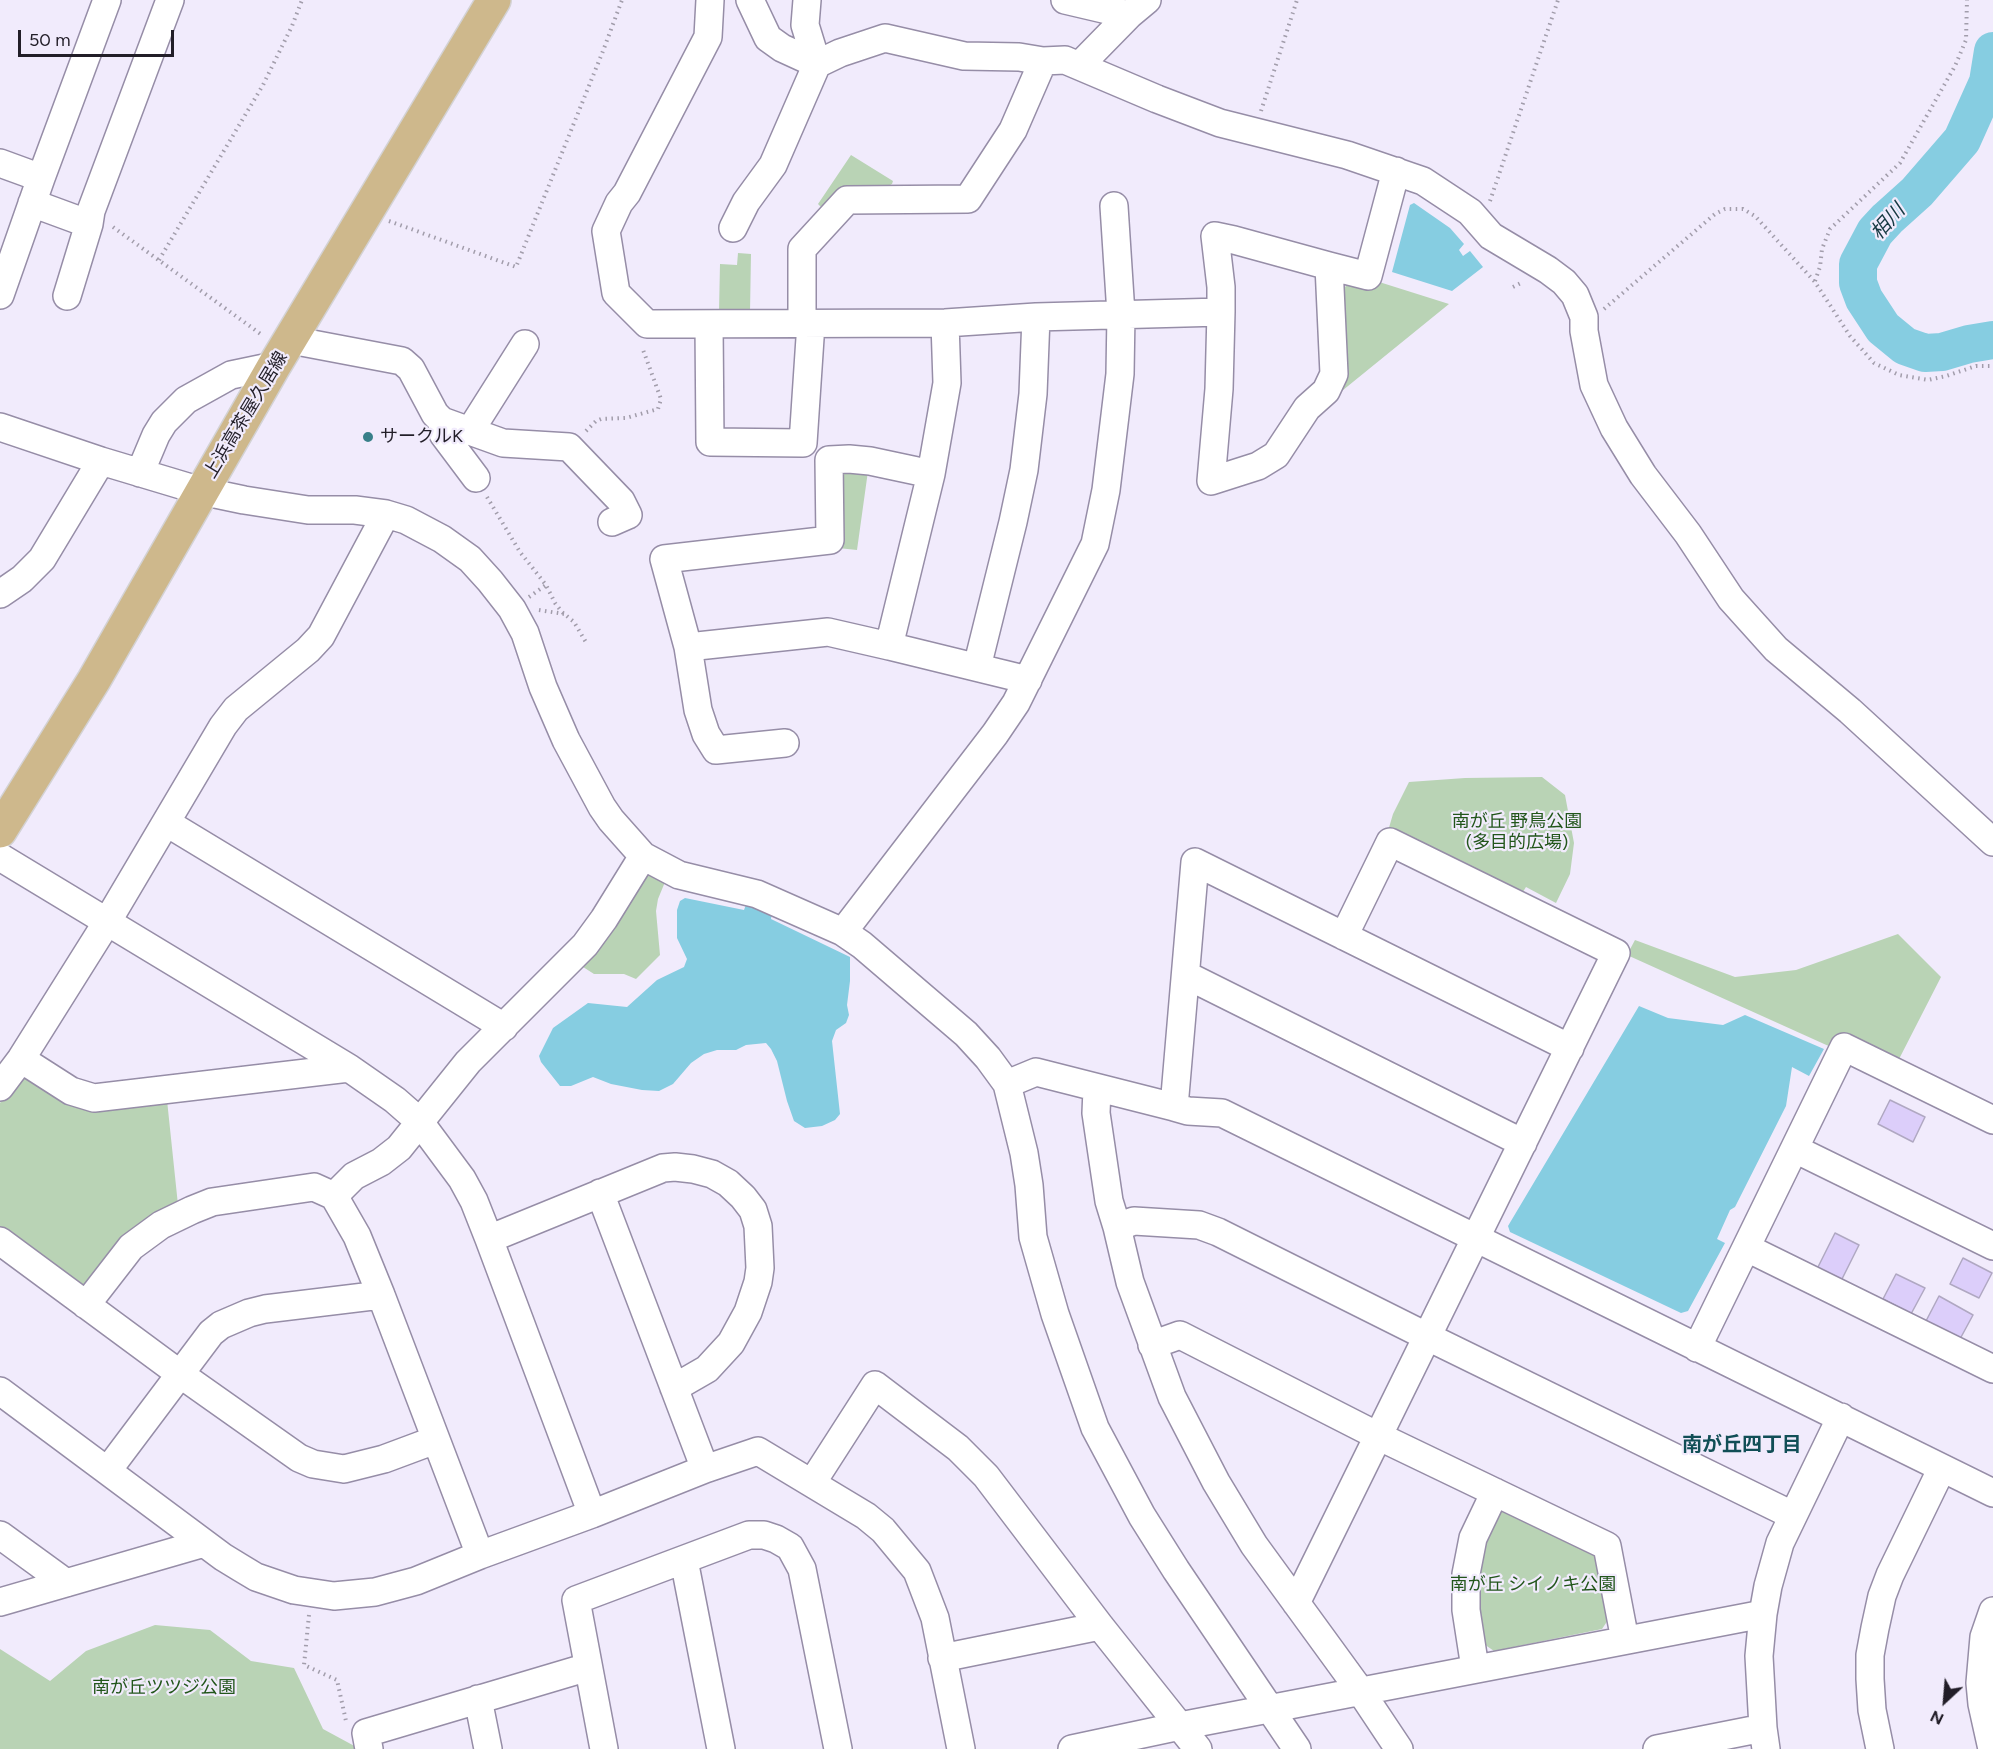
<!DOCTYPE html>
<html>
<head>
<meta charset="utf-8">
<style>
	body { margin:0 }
	#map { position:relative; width:1993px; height:1749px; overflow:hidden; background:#f1ebfc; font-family:Figtree,sans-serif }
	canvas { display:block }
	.north { position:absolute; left:1915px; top:1671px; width:60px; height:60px; -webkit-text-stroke:4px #f1ebfc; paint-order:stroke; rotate:206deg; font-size:16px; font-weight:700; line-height:24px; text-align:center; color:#221e28 }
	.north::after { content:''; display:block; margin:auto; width:21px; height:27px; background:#221e28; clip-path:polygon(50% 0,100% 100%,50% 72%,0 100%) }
	.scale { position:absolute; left:18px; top:30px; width:156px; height:27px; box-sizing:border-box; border:3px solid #221e28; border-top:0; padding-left:8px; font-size:18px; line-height:21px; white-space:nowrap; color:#221e28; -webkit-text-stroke:4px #f1ebfc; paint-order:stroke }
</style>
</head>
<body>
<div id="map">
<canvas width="1993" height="1749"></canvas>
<div class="north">N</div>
<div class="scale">50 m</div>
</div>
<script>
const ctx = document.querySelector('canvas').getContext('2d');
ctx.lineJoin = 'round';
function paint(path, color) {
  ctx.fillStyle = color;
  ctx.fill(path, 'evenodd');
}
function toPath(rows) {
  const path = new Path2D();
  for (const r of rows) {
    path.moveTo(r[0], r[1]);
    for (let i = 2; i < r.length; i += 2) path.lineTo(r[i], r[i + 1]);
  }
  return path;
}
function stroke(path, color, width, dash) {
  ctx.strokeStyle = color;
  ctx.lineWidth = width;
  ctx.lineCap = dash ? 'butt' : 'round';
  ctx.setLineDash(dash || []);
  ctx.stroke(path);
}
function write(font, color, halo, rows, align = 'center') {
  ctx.font = font + ' Figtree,"Noto Sans JP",sans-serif';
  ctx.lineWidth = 4.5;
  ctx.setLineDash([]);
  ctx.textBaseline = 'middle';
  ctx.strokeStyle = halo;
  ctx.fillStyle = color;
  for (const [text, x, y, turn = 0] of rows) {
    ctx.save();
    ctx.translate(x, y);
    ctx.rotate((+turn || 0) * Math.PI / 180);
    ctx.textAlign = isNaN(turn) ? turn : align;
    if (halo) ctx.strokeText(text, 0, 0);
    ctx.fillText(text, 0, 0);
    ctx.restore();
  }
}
const green = toPath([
	[851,155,893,181,892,184,883,189,823,209,818,204],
	[738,253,751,254,750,312,719,312,720,264,737,265],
	[1376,281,1449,304,1332,399,1337,293,1350,283,1373,289],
	[846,469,868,471,857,550,838,548,838,478],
	[1542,777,1565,795,1574,843,1570,874,1556,903,1526,887,1521,895,1388,831,1393,814,1409,782,1465,778],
	[650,874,665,882,658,899,656,911,660,955,636,979,624,974,594,974,580,965,640,880],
	[1898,934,1941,977,1897,1063,1841,1033,1833,1048,1627,955,1635,940,1735,977,1796,970],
	[24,1078,167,1100,178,1205,85,1285,79,1286,0,1231,0,1103,17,1080],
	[1507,1509,1591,1550,1601,1562,1610,1617,1602,1629,1494,1651,1481,1642,1476,1574,1494,1513],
	[155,1625,210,1630,251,1661,294,1668,323,1729,360,1749,0,1749,0,1649,50,1681,86,1651]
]);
const water = toPath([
	[1414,203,1450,228,1464,244,1459,250,1463,256,1470,251,1483,267,1452,291,1392,272,1410,205],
	[685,898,744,910,747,902,772,913,771,919,850,957,850,981,847,1005,849,1015,846,1023,836,1030,832,1041,840,1114,835,1120,822,1126,805,1128,794,1121,787,1101,777,1061,771,1049,766,1043,746,1045,736,1050,717,1050,704,1054,691,1063,673,1084,659,1091,642,1090,611,1084,593,1077,571,1086,560,1086,541,1062,539,1056,553,1028,588,1003,627,1007,657,980,684,967,687,959,677,938,677,910,680,901],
	[1639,1006,1668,1018,1723,1025,1745,1015,1824,1049,1809,1076,1792,1067,1786,1106,1735,1207,1730,1210,1717,1239,1725,1243,1688,1311,1681,1313,1510,1232,1508,1226]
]);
const river = toPath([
	[1993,51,1988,82,1962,140,1917,192,1887,219,1875,232,1858,264,1858,283,1864,299,1883,328,1905,346,1925,353,1942,352,1969,344,1993,340]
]);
const building = toPath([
	[1890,1100,1925,1117,1913,1142,1878,1124,1890,1100],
	[1835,1233,1859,1245,1840,1283,1816,1271,1835,1233],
	[1963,1258,1992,1273,1979,1298,1950,1284,1963,1258],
	[1896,1274,1925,1288,1911,1314,1883,1299,1896,1274],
	[1939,1296,1973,1315,1960,1339,1926,1321,1939,1296]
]);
const path = toPath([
	[1261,111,1297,0],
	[1490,201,1558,0],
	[389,221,516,267,603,51,622,0],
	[113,227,262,335],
	[159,260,263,85,292,26,302,0],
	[1815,281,1820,267,1822,249,1830,229,1900,163,1955,66,1966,40,1967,0],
	[1513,287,1523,282],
	[1604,309,1715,214,1725,209,1743,209,1755,216,1815,282,1850,336,1874,363,1899,375,1928,380,1946,376,1976,366,1993,366],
	[586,431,596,421,601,419,626,418,658,409,661,399,642,347],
	[487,497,520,552,546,585,555,603,562,612,574,622,587,644],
	[529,597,546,585],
	[539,610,564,614],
	[309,1615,304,1665,337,1680,346,1721]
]);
const minor = toPath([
	[710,0,708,37,627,193,619,203,606,231,616,293,647,324,945,323,1036,317,1221,312],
	[750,0,768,38,782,48,817,64],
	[807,0,805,25,817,64],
	[1065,0,1129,15],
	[1080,65,1129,15,1147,0],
	[0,163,41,178],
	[32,203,89,224],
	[733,228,746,202,773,165,817,64,840,53,885,38,964,56,1019,57,1043,61,1065,60,1157,99,1220,123,1347,155,1423,181,1470,212,1491,236,1548,270,1564,282,1575,295,1584,317,1584,331,1594,385,1614,428,1643,475,1688,534,1731,599,1776,649,1850,711,1993,842],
	[1329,266,1334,374,1326,391,1307,408,1276,455,1258,466,1211,481,1219,389,1221,312,1221,287,1215,236,1234,240,1329,266,1368,276,1396,171],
	[0,295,41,178,107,0],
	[67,296,89,224,91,211,170,0],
	[802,322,802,249,847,200,968,199,1013,130,1043,61],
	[945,323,947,383,931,474,889,646,1028,680],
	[709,324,710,442,803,443,811,323],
	[291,340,402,361,411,369,435,414,442,421,503,443,569,447,621,501,628,515,612,522],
	[442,421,443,434,476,478],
	[0,427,101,461,201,491,244,500,308,510,355,510,386,514,406,520,442,539,470,559,490,581,512,609,525,633,543,687,566,740,602,807,611,820,643,856,679,875,757,894,843,932,862,945,966,1034,988,1058,1007,1084,1024,1153,1029,1185,1033,1237,1055,1314,1095,1428,1142,1516,1176,1570,1297,1749],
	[470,431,525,344],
	[140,473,156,435,164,422,186,400,231,375,274,366],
	[0,594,22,579,42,559,101,461],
	[688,647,664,559,830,540,829,460,849,459,870,461,931,474],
	[977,667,1013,522,1024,470,1033,394,1036,317],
	[785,743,716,750,706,734,698,710,688,647,828,632,889,646],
	[167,823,504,1027],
	[0,857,349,1068,395,1100,419,1121,462,1179,474,1201,489,1239,592,1514],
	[843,932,995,734,1016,703,1095,544,1106,490,1120,374,1121,314,1114,206],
	[1186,975,1523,1143],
	[1570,1048,1195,862,1174,1107,1188,1111,1222,1113,1993,1493],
	[21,1059,71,1091,94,1098,349,1068],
	[1007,1084,1036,1072,1174,1107],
	[0,1087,21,1059,107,922,223,726,236,709,308,650,321,636,386,514],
	[1097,1089,1096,1113,1109,1201,1117,1227],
	[1795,1149,1993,1246],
	[600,1193,705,1469],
	[334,1196,354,1176,381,1162,399,1148,468,1062,585,945,604,919,643,856],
	[489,1239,663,1168,675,1167,693,1169,712,1174,728,1183,743,1197,753,1210,758,1226,760,1268,758,1282,748,1312,731,1343,707,1369,674,1388],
	[0,1241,180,1374,299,1458,313,1464,344,1469,384,1459,435,1440],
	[1747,1248,1993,1369],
	[86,1305,131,1247,161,1225,192,1210,212,1202,314,1187,334,1196,357,1236,381,1295,480,1555],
	[1152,1345,1180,1335,1378,1436,1607,1546,1625,1640],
	[1697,1348,1844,1047,1993,1120],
	[0,1391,223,1557,241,1568,256,1577,294,1590,334,1596,375,1592,416,1581,480,1555,592,1514,705,1469,758,1451,866,1516,883,1530,917,1571,935,1618,961,1749],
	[108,1470,211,1333,221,1325,249,1313,265,1309,381,1295],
	[812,1483,875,1385,958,1448,986,1476,1100,1626,1198,1749],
	[0,1535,66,1583],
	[684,1560,721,1749],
	[0,1602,204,1543],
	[1296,1603,1616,953,1390,842,1344,936],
	[942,1658,1100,1626],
	[1475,1668,1466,1610,1466,1574,1473,1538,1495,1492],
	[478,1699,488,1749],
	[369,1749,366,1733,588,1667],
	[604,1749,576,1600,749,1535,764,1535,776,1539,790,1547,802,1569,838,1749],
	[1072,1749,1180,1726,1763,1614],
	[1399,1749,1361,1692,1254,1545,1216,1482,1172,1397,1130,1282,1117,1227,1134,1221,1199,1225,1218,1232,1426,1336,1792,1515],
	[1657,1749,1763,1728],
	[1766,1749,1763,1728,1759,1656,1763,1614,1768,1586,1780,1543,1841,1417],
	[1880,1749,1872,1710,1870,1679,1870,1655,1875,1628,1882,1596,1890,1575,1942,1468],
	[1992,1749,1982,1704,1980,1683,1984,1637,1993,1611]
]);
const major = toPath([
	[0,831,94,680,274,366,494,0]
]);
const markers = [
	[368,437,6,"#387f89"]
];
const streetNames = [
	["上浜高茶屋久居線",246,415,-59]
];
const poiNames = [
	["サークルK",380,437]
];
const parkNames = [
	["南が丘 野鳥公園",1517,822],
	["(多目的広場)",1517,843],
	["南が丘 シイノキ公園",1533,1585],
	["南が丘ツツジ公園",164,1688]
];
const waterNames = [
	["相川",1888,222,-48]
];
const neighbourhoodNames = [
	["南が丘四丁目",1742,1445]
];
paint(green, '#b9d3b5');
paint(water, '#86cde1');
stroke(river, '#86cde1', 38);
paint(building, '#dccefa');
stroke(building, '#b0a8c2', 1.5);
stroke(minor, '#968da7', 30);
stroke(major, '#d3d2d4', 36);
stroke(path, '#a29dab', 4, [1.5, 4.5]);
stroke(minor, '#fff', 27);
stroke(major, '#ceb88c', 33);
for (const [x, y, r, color] of markers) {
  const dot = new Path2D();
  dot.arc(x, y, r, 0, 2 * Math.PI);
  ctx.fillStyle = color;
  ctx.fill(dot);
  stroke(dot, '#f1ebfc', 2);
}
write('18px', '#221e28', '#f1ebfc', streetNames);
write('18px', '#221e28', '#f1ebfc', poiNames, 'left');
write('18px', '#22561b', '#f1ebfc', parkNames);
write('italic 20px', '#163942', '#f1ebfc', waterNames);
write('bold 20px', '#114e56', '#f1ebfc', neighbourhoodNames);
</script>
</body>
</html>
